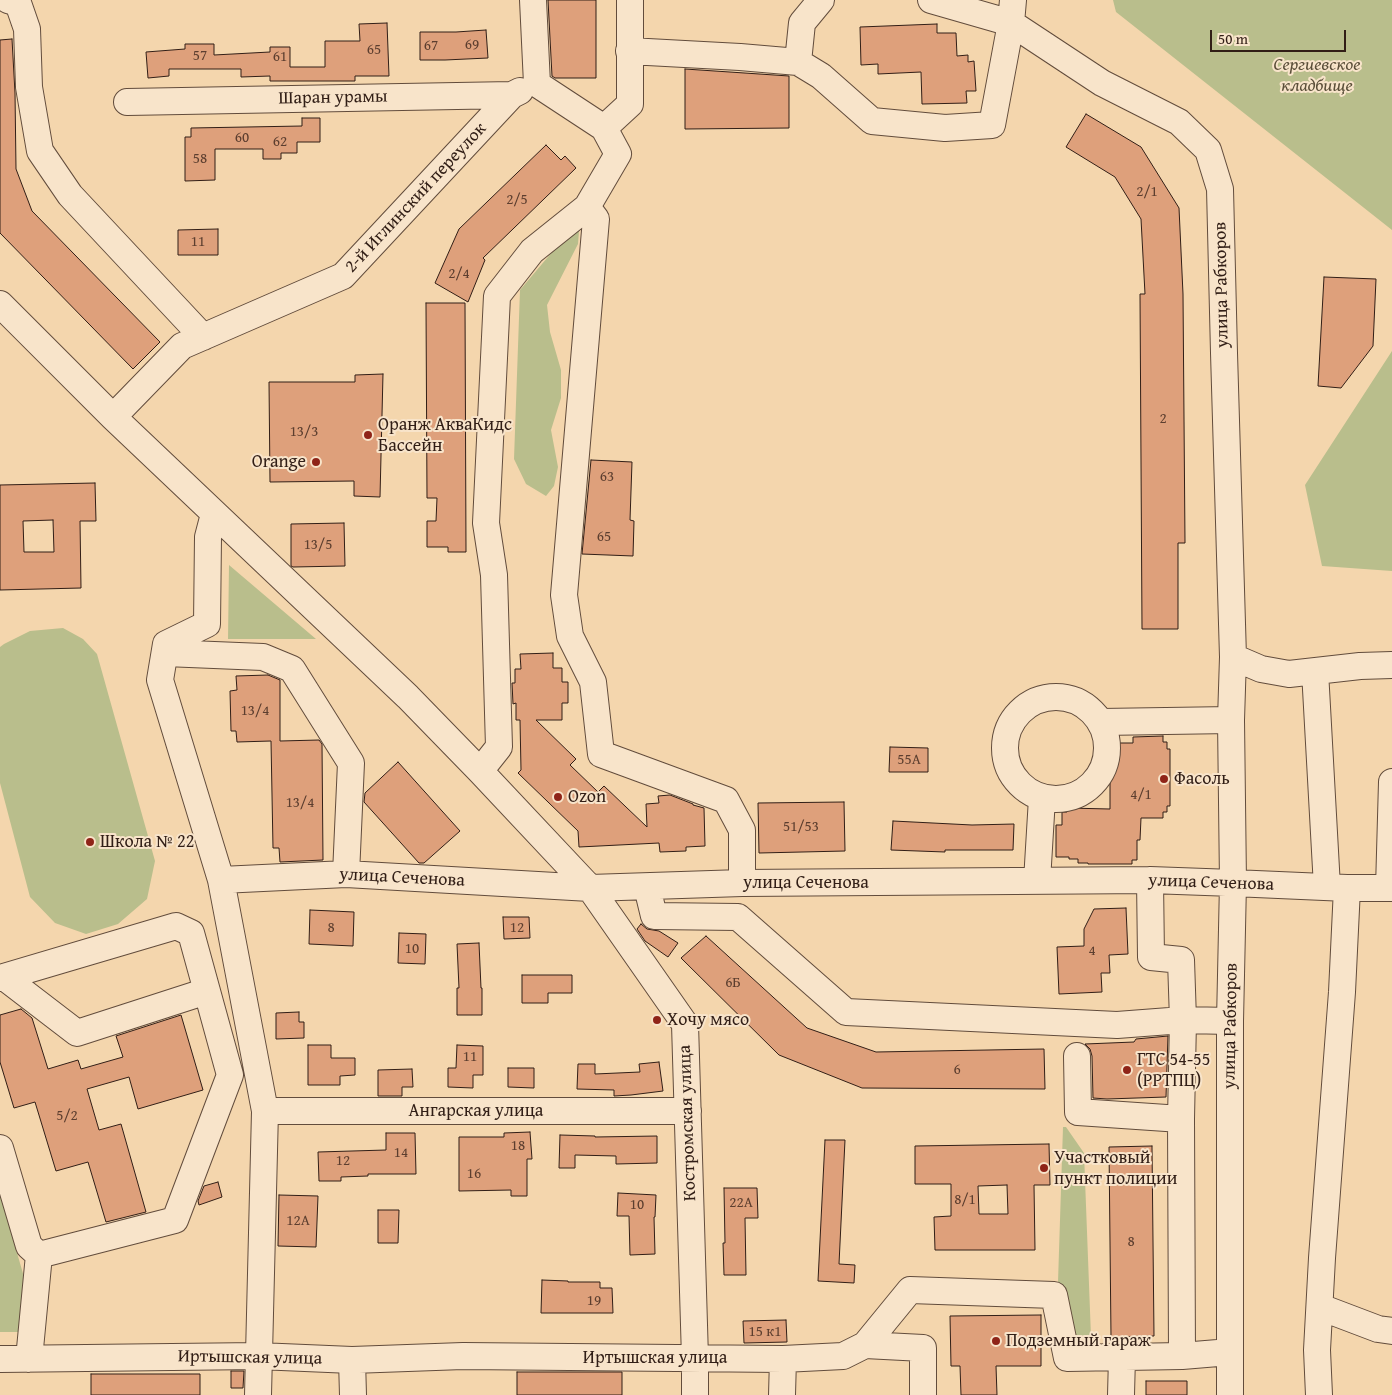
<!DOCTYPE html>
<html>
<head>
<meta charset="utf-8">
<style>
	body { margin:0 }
	#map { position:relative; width:1392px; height:1395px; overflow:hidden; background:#f4d6ad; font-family:"Gentium Book Plus",serif }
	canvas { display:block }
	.scale { position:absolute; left:1210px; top:30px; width:136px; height:22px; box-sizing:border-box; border:2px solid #311e16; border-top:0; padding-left:6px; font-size:15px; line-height:18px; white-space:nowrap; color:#311e16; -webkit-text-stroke:4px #f8e4ca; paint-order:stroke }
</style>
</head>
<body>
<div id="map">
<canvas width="1392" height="1395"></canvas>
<div class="scale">50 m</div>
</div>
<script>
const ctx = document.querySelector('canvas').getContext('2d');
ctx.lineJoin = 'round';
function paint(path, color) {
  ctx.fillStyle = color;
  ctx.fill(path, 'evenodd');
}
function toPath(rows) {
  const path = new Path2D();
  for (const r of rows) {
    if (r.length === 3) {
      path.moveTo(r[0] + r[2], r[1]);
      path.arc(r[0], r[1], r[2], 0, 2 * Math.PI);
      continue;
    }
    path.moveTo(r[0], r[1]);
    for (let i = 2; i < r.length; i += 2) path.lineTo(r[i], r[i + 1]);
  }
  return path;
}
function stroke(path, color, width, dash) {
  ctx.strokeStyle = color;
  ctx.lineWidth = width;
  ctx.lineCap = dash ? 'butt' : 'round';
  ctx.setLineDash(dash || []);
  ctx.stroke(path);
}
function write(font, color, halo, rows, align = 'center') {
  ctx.font = font + ' "Gentium Book Plus",serif';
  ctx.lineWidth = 4;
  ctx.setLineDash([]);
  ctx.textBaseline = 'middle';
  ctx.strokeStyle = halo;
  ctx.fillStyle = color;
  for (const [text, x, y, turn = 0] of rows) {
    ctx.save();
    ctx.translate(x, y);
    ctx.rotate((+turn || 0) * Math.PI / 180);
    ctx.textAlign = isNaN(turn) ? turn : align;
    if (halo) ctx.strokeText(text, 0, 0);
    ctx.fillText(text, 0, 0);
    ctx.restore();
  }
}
const green = toPath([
	[1113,0,1392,0,1392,230,1116,12],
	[580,219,578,244,547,305,550,332,561,370,561,398,551,430,558,467,554,486,546,496,526,484,514,459,520,290],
	[1392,351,1392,571,1322,566,1305,485],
	[229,565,316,639,228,639],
	[63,628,83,639,97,654,155,861,147,899,118,924,86,934,55,923,30,897,0,783,0,647,4,644,30,631],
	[1063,1127,1066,1127,1084,1153,1091,1337,1069,1334,1063,1291,1058,1282],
	[0,1194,24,1277,20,1332,0,1332]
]);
const building = toPath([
	[548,0,596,0,596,78,555,78,552,76,548,0],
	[387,23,389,76,355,76,355,81,270,81,270,76,241,77,241,69,169,69,169,76,148,78,146,52,185,49,185,44,214,44,214,55,270,52,270,47,290,47,290,67,325,67,325,41,360,41,359,24,387,23],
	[937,24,937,33,956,33,957,56,968,55,968,62,974,61,976,91,966,91,967,103,922,104,921,72,878,74,878,64,861,65,860,27,937,24],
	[486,30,488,58,445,60,420,60,420,32,456,32,486,30],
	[12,39,15,93,16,169,32,211,160,342,133,369,0,233,0,40,12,39],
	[685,69,789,76,789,128,685,129,685,69],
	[1086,114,1141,147,1179,208,1183,294,1185,543,1178,543,1178,629,1142,629,1140,294,1145,294,1141,219,1115,177,1066,147,1086,114],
	[302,118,320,118,320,142,297,142,297,153,281,153,281,159,263,159,263,149,215,149,215,180,185,181,185,137,191,137,191,128,302,126,302,118],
	[546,145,561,160,565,156,576,168,483,258,485,260,468,302,435,283,459,229,546,145],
	[218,229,218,255,178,255,178,230,218,229],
	[1324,277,1376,279,1373,346,1341,388,1318,386,1324,277],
	[426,303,465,303,466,552,448,552,448,547,427,547,427,521,436,521,437,498,427,498,426,303],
	[383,374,380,497,354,496,354,481,270,482,269,382,355,382,355,375,383,374],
	[591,460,632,462,630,520,634,521,633,556,582,554,591,460],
	[95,483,96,521,80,521,81,588,0,590,0,485,95,483],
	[53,520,54,552,24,552,23,521,53,520],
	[344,523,345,566,293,567,291,566,291,524,344,523],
	[553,653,553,668,562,668,562,682,568,682,568,703,562,703,562,720,536,720,576,759,570,765,598,792,604,786,647,827,646,804,659,803,658,796,670,795,693,804,693,805,704,808,705,846,686,847,686,851,660,852,659,843,579,847,578,831,518,773,521,770,520,720,516,720,516,703,513,704,512,683,515,683,515,669,521,669,520,654,553,653],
	[268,675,280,680,280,741,319,740,322,744,323,860,280,862,279,848,273,848,271,741,237,742,236,731,231,731,230,691,237,690,236,676,268,675],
	[1163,736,1163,742,1167,742,1167,749,1170,749,1170,806,1167,806,1167,812,1163,812,1163,818,1141,818,1140,840,1137,840,1137,860,1132,860,1132,864,1088,864,1088,863,1078,863,1078,859,1069,859,1069,857,1056,857,1056,825,1062,825,1062,812,1067,812,1067,808,1110,809,1110,743,1133,743,1133,737,1163,736],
	[890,747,928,748,928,772,889,772,890,747],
	[398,762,460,831,424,863,419,863,364,802,365,793,398,762],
	[844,802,845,851,759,853,758,803,844,802],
	[893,821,972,825,1014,824,1013,850,945,850,945,852,891,850,893,821],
	[1126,908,1128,954,1109,955,1110,973,1101,973,1102,992,1059,994,1057,947,1084,946,1084,929,1094,909,1126,908],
	[310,910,354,912,353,946,309,944,310,910],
	[503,917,529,917,530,938,504,939,503,917],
	[641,924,647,929,659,931,678,943,668,957,645,941,637,929,641,924],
	[399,933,426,934,425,964,398,963,399,933],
	[706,936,807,1028,876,1052,1044,1049,1045,1089,862,1088,779,1055,681,958,706,936],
	[479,943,481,988,482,988,482,1015,457,1015,457,988,459,988,457,944,479,943],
	[522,975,572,975,572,993,548,993,548,1003,522,1003,522,975],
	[21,1009,32,1018,48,1069,78,1060,81,1069,123,1057,116,1036,181,1015,203,1090,138,1109,129,1077,87,1089,99,1130,121,1124,146,1212,106,1222,88,1162,56,1171,35,1102,14,1108,0,1062,0,1015,21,1009],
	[299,1012,299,1022,304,1022,304,1038,276,1039,276,1013,299,1012],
	[1168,1036,1166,1097,1107,1099,1093,1098,1092,1056,1090,1049,1085,1044,1134,1042,1136,1039,1168,1036],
	[308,1045,331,1045,331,1058,355,1058,355,1075,340,1076,340,1085,308,1085,308,1045],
	[457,1045,483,1046,483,1075,473,1075,473,1088,448,1087,448,1068,456,1068,457,1045],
	[659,1062,663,1091,631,1095,614,1096,614,1090,577,1089,578,1064,595,1064,595,1074,640,1072,639,1064,659,1062],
	[508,1068,534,1068,534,1088,508,1087,508,1068],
	[412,1069,413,1087,402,1087,402,1096,378,1096,378,1070,412,1069],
	[530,1132,532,1159,527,1159,527,1196,511,1196,511,1190,459,1191,459,1137,504,1137,504,1133,530,1132],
	[386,1133,415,1133,416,1174,368,1174,368,1176,341,1177,341,1181,319,1181,318,1152,386,1150,386,1133],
	[560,1135,595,1136,595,1137,657,1136,657,1163,616,1164,616,1156,575,1155,575,1168,559,1168,560,1135],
	[825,1140,845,1140,839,1264,855,1265,854,1283,818,1281,825,1140],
	[1049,1144,1050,1185,1034,1185,1035,1250,935,1250,934,1217,951,1216,951,1184,915,1184,915,1146,1049,1144],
	[1007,1185,1008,1214,979,1214,978,1186,1007,1185],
	[1152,1146,1154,1336,1111,1337,1109,1147,1152,1146],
	[218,1182,222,1197,199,1205,198,1201,204,1186,218,1182],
	[724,1188,757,1188,758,1218,745,1218,746,1275,724,1275,723,1243,725,1243,724,1188],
	[618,1193,656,1195,655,1217,654,1217,655,1254,630,1255,629,1216,617,1216,618,1193],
	[279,1195,318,1196,316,1247,278,1246,279,1195],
	[378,1210,399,1210,398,1243,378,1243,378,1210],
	[542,1280,568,1281,568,1282,600,1282,600,1288,612,1288,613,1313,541,1313,542,1280],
	[1041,1315,1041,1366,996,1366,997,1395,961,1395,960,1366,951,1366,950,1316,1041,1315],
	[786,1320,787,1342,744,1343,743,1321,786,1320],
	[231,1371,244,1371,243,1388,231,1388,231,1371],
	[517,1372,622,1372,622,1395,517,1395,517,1372],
	[91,1374,200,1374,200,1395,91,1395,91,1374],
	[1146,1381,1187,1381,1187,1395,1146,1395,1146,1381]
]);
const minor = toPath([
	[8,0,18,3,27,29,29,87,40,151,70,195,203,337],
	[931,0,1011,23,1102,83,1179,122,1208,150,1220,189,1224,353,1233,657,1231,720,1233,883,1230,1021,1230,1395],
	[629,51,740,57,798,62,821,76,872,121,945,128,992,125,1011,23,1013,0],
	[798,62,802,23,821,0],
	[127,102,512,95,520,91],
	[604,128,630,104,630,0],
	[587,207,596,219,564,595,570,636,593,682,601,754,726,800,742,830,742,883],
	[0,304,113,417,408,697,480,771,590,888,685,1024,695,1358,695,1395],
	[113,417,182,346,343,276,512,95],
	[214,514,208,537,207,624,166,644,160,680,221,880,265,1111,258,1395],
	[165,653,263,657,292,669,351,763,346,874],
	[1233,657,1261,669,1289,674,1360,666,1392,665],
	[1315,671,1327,887],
	[1056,748,51],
	[1101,722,1231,720],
	[480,771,499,747,494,575,486,523,497,296,532,251,587,207,618,154,604,128,537,84,533,0],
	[221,880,346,874,590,888,742,883,1150,880,1233,883,1347,888,1392,888],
	[1037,881,1042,798],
	[647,887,654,916,738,917,846,1012,1117,1025,1183,1020,1230,1021],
	[1389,888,1392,782],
	[4,977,77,1033,207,991],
	[0,978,176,926,191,933,230,1075,175,1220,39,1255],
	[1077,1056,1078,1112,1181,1119,1183,1020,1181,960,1151,957,1150,880],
	[265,1111,688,1111],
	[1181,1119,1182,1356],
	[0,1148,29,1246,39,1255],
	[1320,1307,1378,1329,1392,1331],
	[865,1345,923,1348,923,1395],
	[0,1359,258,1356,352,1360,463,1356,783,1359,843,1356,865,1345,910,1290,1054,1295,1067,1358,1182,1356,1230,1352],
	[29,1359,39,1255],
	[352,1360,353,1395],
	[782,1395,783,1359],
	[1121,1395,1122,1357],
	[1319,1395,1317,1350,1322,1258,1342,992,1347,888]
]);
const markers = [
	[368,435,5,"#8f2418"],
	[316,462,5,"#8f2418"],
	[1164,779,5,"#8f2418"],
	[558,797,5,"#8f2418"],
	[90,842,5,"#8f2418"],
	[657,1020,5,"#8f2418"],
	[1127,1070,5,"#8f2418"],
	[1044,1168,5,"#8f2418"],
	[996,1341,5,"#8f2418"]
];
const numberNames = [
	["69",472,45],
	["67",431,46],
	["65",374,50],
	["57",200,56],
	["61",280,57],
	["60",242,138],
	["62",280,142],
	["58",200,159],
	["2/1",1147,192],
	["2/5",517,200],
	["11",198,242],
	["2/4",459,274],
	["2",1163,419],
	["13/3",304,432],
	["63",607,477],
	["65",604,537],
	["13/5",318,545],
	["13/4",255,711],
	["55А",909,760],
	["4/1",1141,795],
	["13/4",300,803],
	["51/53",801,827],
	["8",331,928],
	["12",517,928],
	["10",412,949],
	["4",1092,951],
	["6Б",733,983],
	["11",470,1057],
	["6",957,1070],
	["5/2",67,1116],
	["18",518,1146],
	["14",401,1153],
	["12",343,1161],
	["16",474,1174],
	["8/1",965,1200],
	["22А",741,1203],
	["10",637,1205],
	["12А",298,1221],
	["8",1131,1242],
	["19",594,1301],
	["15 к1",765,1332]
];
const parkNames = [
	["Сергиевское",1317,65],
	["кладбище",1317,86]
];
const streetNames = [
	["Шаран урамы",333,98,-1],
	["2-й Иглинский переулок",416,198,-47],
	["улица Рабкоров",1222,285,-91],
	["улица Сеченова",402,878,3],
	["улица Сеченова",806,883],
	["улица Сеченова",1211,883,2],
	["улица Рабкоров",1231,1026,-89],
	["Ангарская улица",476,1111],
	["Костромская улица",688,1123,-92],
	["Иртышская улица",250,1358,1],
	["Иртышская улица",655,1358]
];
const poiNames = [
	["Оранж АкваКидс",378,425],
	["Бассейн",378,446],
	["Orange",306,462,"right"],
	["Фасоль",1174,779],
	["Ozon",568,797],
	["Школа № 22",100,842],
	["Хочу мясо",667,1020],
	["ГТС 54-55",1137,1060],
	["(РРТПЦ)",1137,1081],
	["Участковый",1054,1158],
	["пункт полиции",1054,1179],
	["Подземный гараж",1006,1341]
];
paint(green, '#b9be8c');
paint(building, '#dea07b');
stroke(building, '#311e16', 1);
stroke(minor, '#624c3c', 28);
stroke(minor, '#f8e4ca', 26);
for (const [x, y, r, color] of markers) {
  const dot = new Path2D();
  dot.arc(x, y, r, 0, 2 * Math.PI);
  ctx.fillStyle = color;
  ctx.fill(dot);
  stroke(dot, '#f8e4ca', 2);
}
write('15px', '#5c3e2f', null, numberNames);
write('italic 18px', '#5a4e39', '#f8e4ca', parkNames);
write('18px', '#311e16', '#f8e4ca', streetNames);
write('18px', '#311e16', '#f8e4ca', poiNames, 'left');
</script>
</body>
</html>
